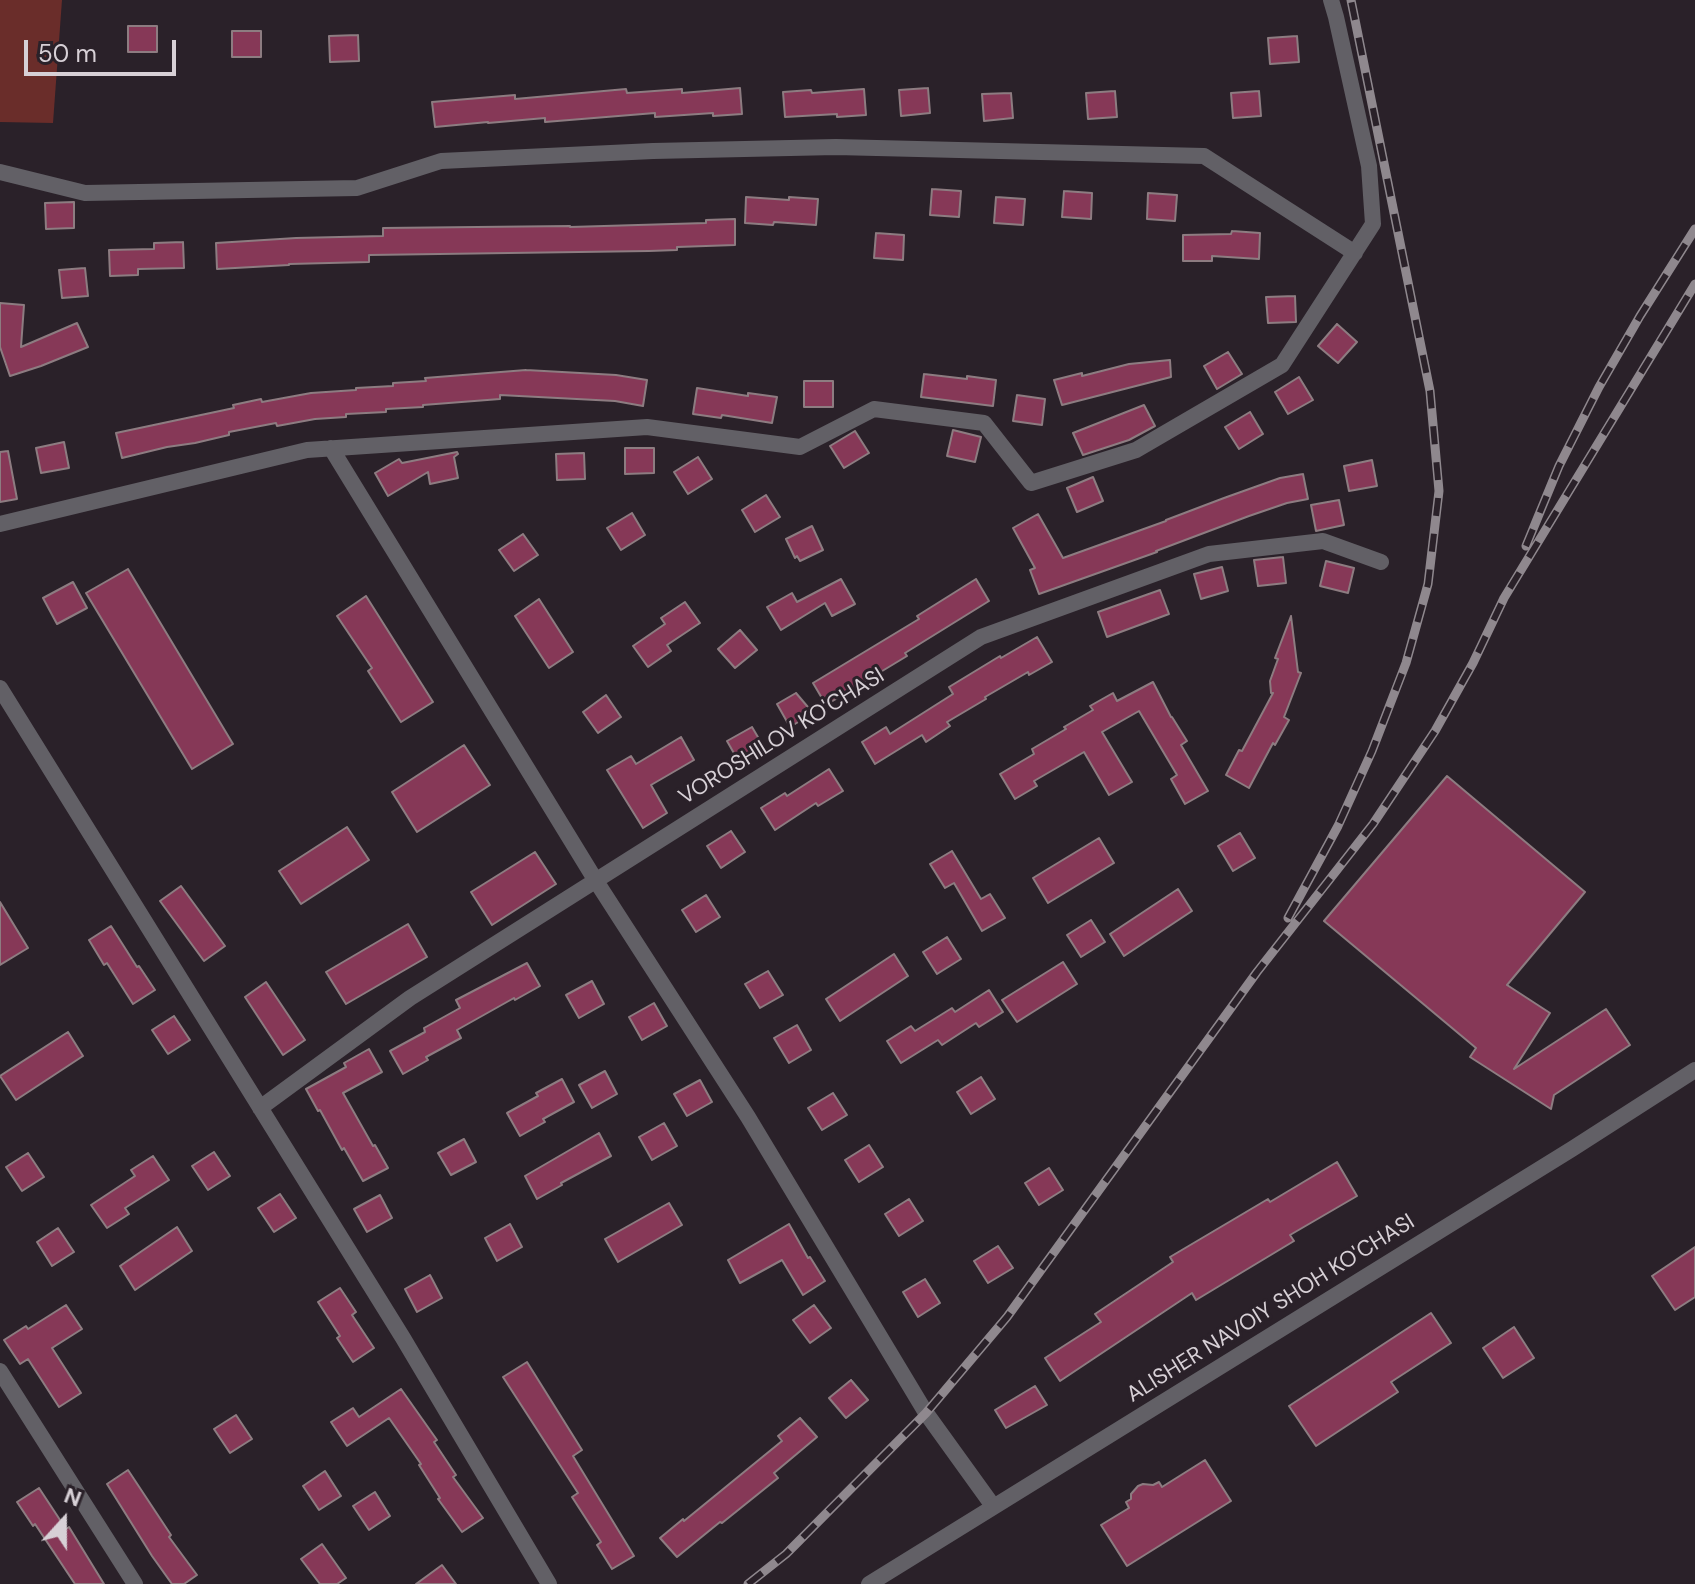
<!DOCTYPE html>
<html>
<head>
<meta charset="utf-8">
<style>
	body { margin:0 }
	#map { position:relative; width:1695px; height:1584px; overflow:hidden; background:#2a2129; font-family:"DM Sans",sans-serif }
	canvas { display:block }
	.north { position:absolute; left:24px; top:1480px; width:80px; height:80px; -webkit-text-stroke:6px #2a2129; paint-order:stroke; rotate:21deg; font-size:22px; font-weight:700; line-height:32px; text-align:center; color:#d7d0d6 }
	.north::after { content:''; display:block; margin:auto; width:28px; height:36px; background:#d7d0d6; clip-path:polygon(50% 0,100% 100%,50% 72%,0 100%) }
	.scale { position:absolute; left:24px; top:40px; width:152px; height:36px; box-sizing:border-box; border:4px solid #d7d0d6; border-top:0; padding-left:10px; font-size:24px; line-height:28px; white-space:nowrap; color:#d7d0d6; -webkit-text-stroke:6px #2a2129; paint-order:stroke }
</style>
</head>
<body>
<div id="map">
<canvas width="1695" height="1584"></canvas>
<div class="north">N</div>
<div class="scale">50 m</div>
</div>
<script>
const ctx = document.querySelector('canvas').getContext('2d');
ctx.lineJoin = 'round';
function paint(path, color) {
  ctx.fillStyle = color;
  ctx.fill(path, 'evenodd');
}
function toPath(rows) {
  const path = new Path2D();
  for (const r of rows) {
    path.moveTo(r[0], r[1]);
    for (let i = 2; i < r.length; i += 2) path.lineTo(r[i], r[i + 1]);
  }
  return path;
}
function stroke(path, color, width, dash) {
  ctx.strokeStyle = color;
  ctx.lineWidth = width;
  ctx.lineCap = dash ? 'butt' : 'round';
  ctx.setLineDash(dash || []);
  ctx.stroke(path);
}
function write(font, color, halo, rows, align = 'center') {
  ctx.font = font + ' "DM Sans",sans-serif';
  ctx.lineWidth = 6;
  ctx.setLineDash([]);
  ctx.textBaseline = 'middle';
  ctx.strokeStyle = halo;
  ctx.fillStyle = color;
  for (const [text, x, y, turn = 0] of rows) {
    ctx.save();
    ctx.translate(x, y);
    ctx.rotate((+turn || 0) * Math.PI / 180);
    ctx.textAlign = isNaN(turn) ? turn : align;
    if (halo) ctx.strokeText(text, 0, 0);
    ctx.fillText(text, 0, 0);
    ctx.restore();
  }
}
const green = toPath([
	[0,0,62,0,53,123,0,122]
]);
const building = toPath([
	[128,26,157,26,157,52,128,52,128,26],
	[232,31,261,31,261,57,232,57,232,31],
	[358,35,359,61,330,62,329,36,358,35],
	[1297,36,1299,62,1270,64,1268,38,1297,36],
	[740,88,742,114,713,116,713,113,655,117,655,113,545,122,545,118,488,123,488,122,435,127,432,102,515,95,515,99,626,89,627,93,682,89,682,93,740,88],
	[928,88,930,113,901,116,899,90,928,88],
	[864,89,866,115,837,117,837,114,785,117,783,92,811,90,812,93,864,89],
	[1115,91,1117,117,1088,119,1086,93,1115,91],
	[1259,91,1261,116,1233,118,1231,93,1259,91],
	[1011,93,1013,118,984,121,982,94,1011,93],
	[932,189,961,191,959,217,930,215,932,189],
	[1064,191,1092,193,1091,219,1062,217,1064,191],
	[1148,193,1177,195,1175,221,1147,219,1148,193],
	[746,197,789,200,789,197,818,199,816,225,774,222,773,225,745,223,746,197],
	[996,197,1025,199,1023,225,994,223,996,197],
	[74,202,74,228,46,229,45,203,74,202],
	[735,219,735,245,677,247,677,250,649,251,369,255,369,262,289,264,289,265,217,269,216,243,296,238,383,236,383,228,570,226,570,227,706,223,706,220,735,219],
	[1232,231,1260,233,1259,259,1212,256,1212,261,1183,261,1183,235,1231,234,1232,231],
	[876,233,904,235,903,260,874,258,876,233],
	[183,242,184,268,138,269,138,275,110,276,109,250,154,249,154,243,183,242],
	[85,268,88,296,62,298,59,270,85,268],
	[1295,296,1296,322,1268,323,1266,297,1295,296],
	[0,303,24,305,21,347,77,323,88,347,41,366,10,376,0,347,0,303],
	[1337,324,1357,342,1338,363,1318,346,1337,324],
	[1228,352,1242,374,1217,389,1204,366,1228,352],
	[1170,360,1171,377,1062,405,1054,380,1082,373,1082,376,1129,364,1170,360],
	[526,370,616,375,647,380,643,406,615,401,500,395,500,399,423,405,423,407,386,409,386,412,346,414,346,417,315,419,277,426,276,423,229,432,229,435,195,443,167,447,122,458,116,433,234,408,233,405,261,399,262,402,311,393,356,390,356,388,393,386,393,383,426,381,425,378,526,370],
	[924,374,967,379,967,376,996,380,993,406,921,397,924,374],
	[1299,377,1313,400,1288,414,1275,392,1299,377],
	[804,381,833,381,833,407,804,407,804,381],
	[697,388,748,396,748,393,777,397,772,423,722,415,721,418,693,414,697,388],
	[1017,395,1045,399,1042,425,1013,421,1017,395],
	[1144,405,1155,426,1129,440,1083,455,1073,433,1144,405],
	[1250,412,1263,434,1239,449,1225,427,1250,412],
	[953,430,981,437,975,462,947,456,953,430],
	[855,431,869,453,844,468,830,446,855,431],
	[64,442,69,468,41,473,36,448,64,442],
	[625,448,654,448,654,473,625,474,625,448],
	[8,451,17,499,0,502,0,452,8,451],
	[457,452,458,454,454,457,458,478,430,484,428,472,388,496,375,473,399,459,402,463,457,452],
	[584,453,585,479,557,480,556,454,584,453],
	[698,457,712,479,688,494,674,472,698,457],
	[1372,460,1377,486,1349,491,1344,466,1372,460],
	[1303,474,1308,499,1287,503,1249,516,1156,551,1157,552,1039,594,1030,570,1035,568,1013,528,1038,514,1063,558,1166,521,1166,520,1224,498,1280,478,1303,474],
	[1093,477,1103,501,1077,512,1067,488,1093,477],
	[766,495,780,517,755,532,742,510,766,495],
	[1339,500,1344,525,1316,531,1311,505,1339,500],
	[632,513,645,535,621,550,607,528,632,513],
	[812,526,823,550,800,561,797,556,795,558,786,539,812,526],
	[523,534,538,555,514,571,499,550,523,534],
	[1283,557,1286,583,1258,586,1254,560,1283,557],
	[1326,561,1354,568,1348,593,1320,586,1326,561],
	[1222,567,1228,591,1201,599,1194,574,1222,567],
	[128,569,233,744,192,769,86,593,128,569],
	[841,579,855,604,832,616,825,603,781,630,767,607,792,593,797,602,841,579],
	[976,579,989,601,905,653,907,656,826,705,813,683,919,619,917,616,976,579],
	[73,582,87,608,57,624,43,598,73,582],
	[1160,590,1169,614,1107,637,1098,612,1160,590],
	[366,596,433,702,401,722,368,671,372,668,337,616,366,596],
	[539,599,573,652,549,668,515,616,539,599],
	[685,602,700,623,667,645,671,651,648,667,633,646,665,624,661,618,685,602],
	[1291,616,1298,672,1301,673,1284,717,1289,720,1275,745,1273,743,1249,788,1226,775,1239,750,1242,751,1273,693,1271,693,1270,681,1278,659,1275,658,1291,616],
	[740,630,757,650,735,668,718,649,740,630],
	[1037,637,1052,662,1029,675,1028,672,985,697,986,699,947,722,950,726,926,742,922,735,875,764,862,742,886,727,890,734,953,694,949,687,1000,656,1001,658,1037,637],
	[1153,682,1171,717,1172,717,1187,741,1181,745,1208,791,1185,804,1171,779,1177,775,1139,711,1102,732,1132,782,1109,795,1084,752,1034,781,1037,786,1015,799,1000,774,1034,754,1032,749,1066,729,1064,727,1093,710,1090,706,1113,693,1117,701,1153,682],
	[796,693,813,713,790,727,777,704,796,693],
	[606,695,621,717,598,733,583,712,606,695],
	[752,727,765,749,740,764,727,741,752,727],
	[681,737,694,760,651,785,667,813,643,828,607,770,631,756,636,764,681,737],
	[464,745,490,785,417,832,392,792,464,745],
	[829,769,843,791,818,806,816,803,775,830,761,808,785,793,787,796,829,769],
	[1447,776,1585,892,1507,985,1550,1013,1514,1069,1606,1009,1630,1045,1554,1095,1551,1109,1470,1057,1476,1048,1324,921,1447,776],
	[347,827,369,860,301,904,279,871,347,827],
	[731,831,745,852,721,868,707,846,731,831],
	[1240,833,1255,858,1233,871,1218,846,1240,833],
	[1099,838,1114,863,1048,903,1033,878,1099,838],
	[952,851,981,899,990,894,1005,918,982,931,954,883,945,888,930,864,952,851],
	[535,852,556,884,492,925,471,892,535,852],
	[181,886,225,946,204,961,160,901,181,886],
	[1178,889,1192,911,1124,956,1110,934,1178,889],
	[706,895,720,917,696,932,682,910,706,895],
	[0,902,28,948,0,965,0,902],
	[1091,920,1105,942,1081,957,1067,935,1091,920],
	[408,924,427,957,346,1004,326,972,408,924],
	[111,926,137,967,139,966,155,990,133,1004,107,963,104,965,89,940,111,926],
	[947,937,961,959,937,974,923,952,947,937],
	[894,954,908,976,840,1021,826,999,894,954],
	[1063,962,1077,984,1017,1022,1002,1000,1063,962],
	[527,963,540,986,515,1000,514,998,457,1030,461,1038,426,1057,428,1060,403,1074,390,1051,425,1032,424,1028,460,1008,456,1000,527,963],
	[768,971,783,995,760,1008,745,984,768,971],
	[592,981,604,1004,579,1018,566,995,592,981],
	[266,982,305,1040,283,1055,245,997,266,982],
	[989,990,1003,1012,979,1027,976,1023,942,1045,938,1040,901,1063,887,1041,911,1026,915,1031,952,1008,955,1012,989,990],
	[654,1003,667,1026,642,1040,629,1017,654,1003],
	[174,1016,190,1040,168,1054,152,1030,174,1016],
	[797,1025,811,1050,789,1063,774,1038,797,1025],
	[68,1032,83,1056,16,1100,0,1076,68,1032],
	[369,1049,382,1072,343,1093,373,1146,375,1145,388,1168,363,1181,344,1148,342,1150,320,1110,318,1111,306,1089,346,1067,344,1063,369,1049],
	[605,1071,617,1094,592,1108,579,1085,605,1071],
	[981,1077,995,1099,971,1114,957,1092,981,1077],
	[562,1079,574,1102,543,1119,545,1122,520,1136,507,1113,538,1096,536,1093,562,1079],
	[700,1080,712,1102,687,1116,674,1094,700,1080],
	[833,1093,847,1115,822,1130,808,1108,833,1093],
	[664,1123,677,1146,652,1160,639,1137,664,1123],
	[599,1133,611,1156,561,1183,562,1185,537,1199,525,1176,599,1133],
	[464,1139,476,1162,451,1175,438,1153,464,1139],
	[869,1145,883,1167,859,1182,845,1160,869,1145],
	[214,1152,230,1176,208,1190,192,1166,214,1152],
	[28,1153,44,1177,22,1191,6,1167,28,1153],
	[153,1156,169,1180,125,1208,129,1214,107,1228,91,1205,135,1176,131,1170,153,1156],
	[1337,1162,1357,1196,1290,1235,1294,1241,1196,1300,1192,1293,1060,1381,1045,1358,1101,1322,1095,1314,1173,1262,1170,1257,1268,1199,1270,1202,1337,1162],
	[1049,1168,1063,1190,1039,1205,1025,1183,1049,1168],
	[280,1194,296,1218,274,1232,258,1208,280,1194],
	[380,1195,392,1218,367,1232,354,1209,380,1195],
	[909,1199,923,1221,899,1236,885,1214,909,1199],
	[669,1203,682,1225,618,1262,605,1239,669,1203],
	[510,1224,522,1247,497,1261,485,1238,510,1224],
	[789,1224,808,1258,810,1257,825,1281,803,1295,782,1260,740,1283,728,1260,789,1224],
	[177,1227,192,1251,135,1290,120,1266,177,1227],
	[58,1228,74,1252,52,1266,37,1242,58,1228],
	[998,1246,1013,1268,988,1283,974,1261,998,1246],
	[1695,1247,1695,1297,1675,1310,1652,1276,1695,1247],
	[430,1275,442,1298,417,1312,405,1289,430,1275],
	[925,1279,940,1303,918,1317,903,1292,925,1279],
	[340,1288,356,1312,352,1315,374,1348,353,1362,337,1338,340,1336,318,1302,340,1288],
	[66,1305,82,1329,52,1348,81,1393,59,1407,28,1359,20,1364,4,1340,26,1326,28,1329,66,1305],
	[814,1305,831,1328,810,1343,793,1320,814,1305],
	[1431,1313,1451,1343,1391,1382,1398,1392,1316,1446,1289,1406,1431,1313],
	[1514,1327,1534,1358,1503,1378,1483,1348,1514,1327],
	[527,1362,582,1450,573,1456,634,1556,612,1569,597,1545,601,1542,572,1497,578,1493,503,1377,527,1362],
	[851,1380,868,1400,846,1418,829,1398,851,1380],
	[1035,1386,1047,1405,1006,1428,995,1410,1035,1386],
	[401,1389,437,1440,434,1442,456,1475,453,1477,483,1518,462,1532,438,1499,440,1498,419,1465,421,1464,389,1418,347,1446,331,1422,353,1408,359,1417,401,1389],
	[236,1415,252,1439,230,1453,214,1429,236,1415],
	[800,1418,817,1437,774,1473,778,1478,722,1523,720,1522,677,1557,660,1538,683,1519,684,1521,782,1441,778,1436,800,1418],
	[1205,1460,1231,1501,1127,1566,1101,1525,1129,1508,1126,1502,1131,1499,1131,1494,1138,1486,1143,1484,1153,1485,1159,1482,1162,1487,1205,1460],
	[128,1470,171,1535,169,1537,197,1575,184,1584,172,1584,152,1556,107,1484,128,1470],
	[325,1471,341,1496,319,1510,303,1486,325,1471],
	[39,1488,66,1529,69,1527,104,1584,75,1584,35,1524,33,1526,17,1502,39,1488],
	[375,1492,390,1516,369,1530,353,1506,375,1492],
	[322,1544,346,1578,337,1584,320,1584,301,1559,322,1544],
	[442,1565,456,1584,416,1584,442,1565]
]);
const minor = toPath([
	[0,172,85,193,357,188,441,161,653,151,836,147,1204,156,1355,253],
	[331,448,596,881,748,1117,926,1413,993,1506],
	[0,524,307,450,647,427,800,447,874,409,984,423,1031,483,1136,450,1282,365,1373,224,1369,166,1336,17,1331,0],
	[0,688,403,1338,549,1584],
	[260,1108,410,998,981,637,1209,554,1323,541,1381,562],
	[0,1371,135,1584]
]);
const tertiary = toPath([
	[869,1584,1572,1149,1695,1070]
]);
const rail = toPath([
	[1526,546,1559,466,1599,387,1640,316,1695,229],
	[1288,918,1338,826,1372,751,1406,663,1428,584,1439,491,1430,391,1351,0],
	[748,1584,786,1554,926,1413,1007,1317,1257,972,1373,824,1435,731,1473,663,1504,598,1695,284]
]);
const streetNames = [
	["VOROSHILOV KO'CHASI",782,737,-32],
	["ALISHER NAVOIY SHOH KO'CHASI",1271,1309,-32]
];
paint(green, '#6a2d2a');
paint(building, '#863857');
stroke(building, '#8d7c81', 2);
stroke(minor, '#626066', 16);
stroke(tertiary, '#626066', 16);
stroke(rail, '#8f888e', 9);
stroke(rail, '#2a2129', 6, [18]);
write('22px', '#d7d0d6', '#2a2129', streetNames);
</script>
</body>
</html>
